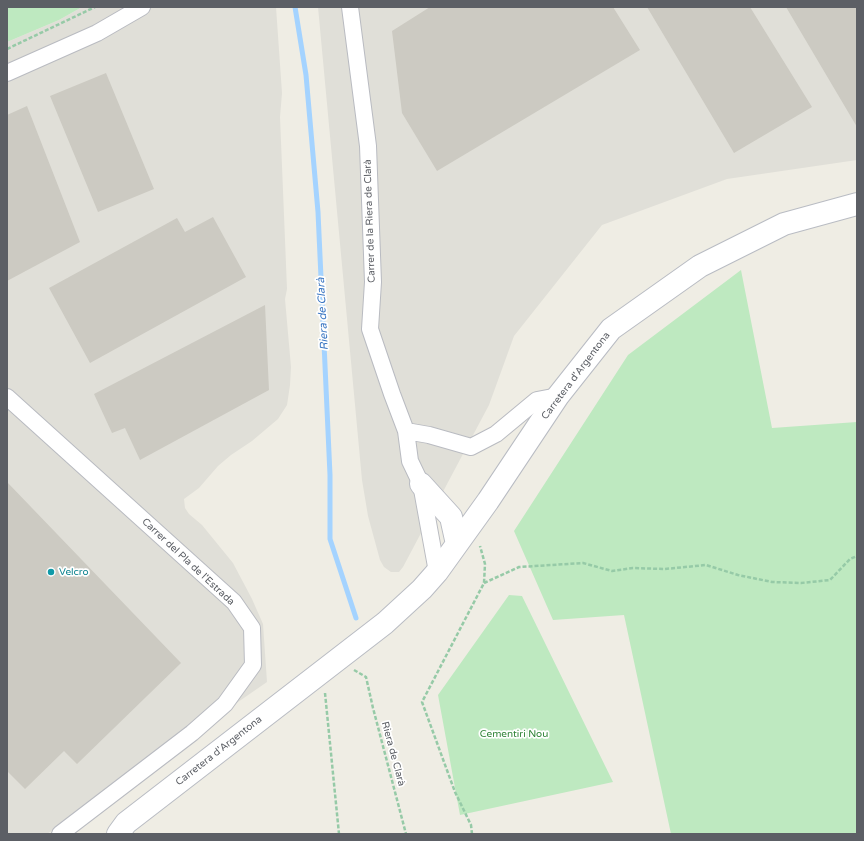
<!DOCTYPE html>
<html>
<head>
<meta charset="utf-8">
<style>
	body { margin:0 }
	#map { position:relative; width:864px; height:841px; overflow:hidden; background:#efede4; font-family:"Varela Round",sans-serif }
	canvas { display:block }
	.frame { position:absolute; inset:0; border:8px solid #5c5f65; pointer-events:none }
</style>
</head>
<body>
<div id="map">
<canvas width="864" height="841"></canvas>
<div class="frame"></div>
</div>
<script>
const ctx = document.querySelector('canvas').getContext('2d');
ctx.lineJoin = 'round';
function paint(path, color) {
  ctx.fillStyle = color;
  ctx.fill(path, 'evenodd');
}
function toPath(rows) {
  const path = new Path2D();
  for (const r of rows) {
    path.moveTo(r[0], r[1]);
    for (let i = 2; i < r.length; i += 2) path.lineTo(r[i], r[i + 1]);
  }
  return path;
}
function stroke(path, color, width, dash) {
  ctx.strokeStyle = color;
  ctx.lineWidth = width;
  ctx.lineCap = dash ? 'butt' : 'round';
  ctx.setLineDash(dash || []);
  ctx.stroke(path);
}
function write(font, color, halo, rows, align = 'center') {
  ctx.font = font + ' "Varela Round",sans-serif';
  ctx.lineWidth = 3.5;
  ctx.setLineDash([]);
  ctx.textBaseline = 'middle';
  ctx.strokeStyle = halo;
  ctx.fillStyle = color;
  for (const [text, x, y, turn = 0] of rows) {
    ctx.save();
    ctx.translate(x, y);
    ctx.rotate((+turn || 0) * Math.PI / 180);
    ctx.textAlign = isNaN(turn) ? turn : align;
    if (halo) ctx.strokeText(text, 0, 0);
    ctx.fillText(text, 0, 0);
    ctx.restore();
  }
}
const industrial = toPath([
	[82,7,276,7,282,93,280,117,287,289,285,299,291,367,290,385,287,405,278,419,252,441,231,455,218,466,199,488,184,499,185,508,189,514,202,525,233,563,252,599,263,624,267,682,47,834,7,834,7,42,59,20],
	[318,7,857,7,857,160,727,179,602,225,514,336,489,405,403,567,399,572,391,572,384,567,380,560,368,516,362,480]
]);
const green = toPath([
	[7,7,82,7,59,20,7,42],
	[741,270,772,428,857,422,857,834,671,834,624,615,553,620,514,531,628,355],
	[509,595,522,596,613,782,460,815,438,695]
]);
const stream = toPath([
	[295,7,306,75,318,212,330,475,330,539,356,618]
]);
const building = toPath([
	[430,7,613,7,640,50,437,171,402,113,392,31],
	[647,7,750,7,812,107,734,153],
	[786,7,857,7,857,127],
	[106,73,154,189,98,212,50,96],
	[27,106,80,242,7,281,7,115],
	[213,217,246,277,90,363,49,288,177,218,185,232],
	[265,305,269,390,140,460,125,428,112,433,94,394],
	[7,482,181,663,77,764,64,751,25,789,7,771]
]);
const path = toPath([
	[7,49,95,7],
	[484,583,519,567,583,563,612,571,633,568,665,569,706,565,738,575,772,582,801,583,830,580,850,559,857,556],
	[354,670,366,677,373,708,406,834],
	[325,693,339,834],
	[472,834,471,825,455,792,422,702,484,583,485,564,480,546]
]);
const street = toPath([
	[350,7,368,146,373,282,370,329,392,394,406,431,410,461,421,484,437,572],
	[7,73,97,33,142,7],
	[7,397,234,602,252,628,253,665,225,704,192,733,60,834],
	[406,431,429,435,471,447,496,434,537,400,558,396]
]);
const secondary = toPath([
	[421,484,451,517,457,544],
	[118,834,126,823,385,623,422,589,437,572,488,501,558,396,611,329,700,266,784,224,857,204]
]);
const markers = [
	[51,572,4,"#0f9aa8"]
];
const streetNames = [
	["Carrer de la Riera de Clarà",370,221,-92],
	["Carretera d'Argentona",576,376,-53],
	["Carrer del Pla de l'Estrada",188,562,43],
	["Carretera d'Argentona",219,751,-38],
	["Riera de Clarà",393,754,75]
];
const cultureNames = [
	["Velcro",59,572]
];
const parkNames = [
	["Cementiri Nou",514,734]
];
const waterNames = [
	["Riera de Clarà",323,314,-93]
];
paint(industrial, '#e0dfd8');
paint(green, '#bee9c0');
stroke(stream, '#a4d3ff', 5);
paint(building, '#cccac2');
stroke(street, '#b9bbc1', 18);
stroke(secondary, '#b9bcc3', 24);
stroke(path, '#96caa7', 2.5, [4, 2]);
stroke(street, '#fff', 16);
stroke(secondary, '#fff', 22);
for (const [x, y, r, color] of markers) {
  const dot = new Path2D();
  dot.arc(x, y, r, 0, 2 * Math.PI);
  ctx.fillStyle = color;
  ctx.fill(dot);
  stroke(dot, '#fff', 1.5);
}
write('10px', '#5c5f65', '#fff', streetNames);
write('10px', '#0d838f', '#fff', cultureNames, 'left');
write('10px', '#2e8236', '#fff', parkNames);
write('italic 11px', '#3b77c3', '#fff', waterNames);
</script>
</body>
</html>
